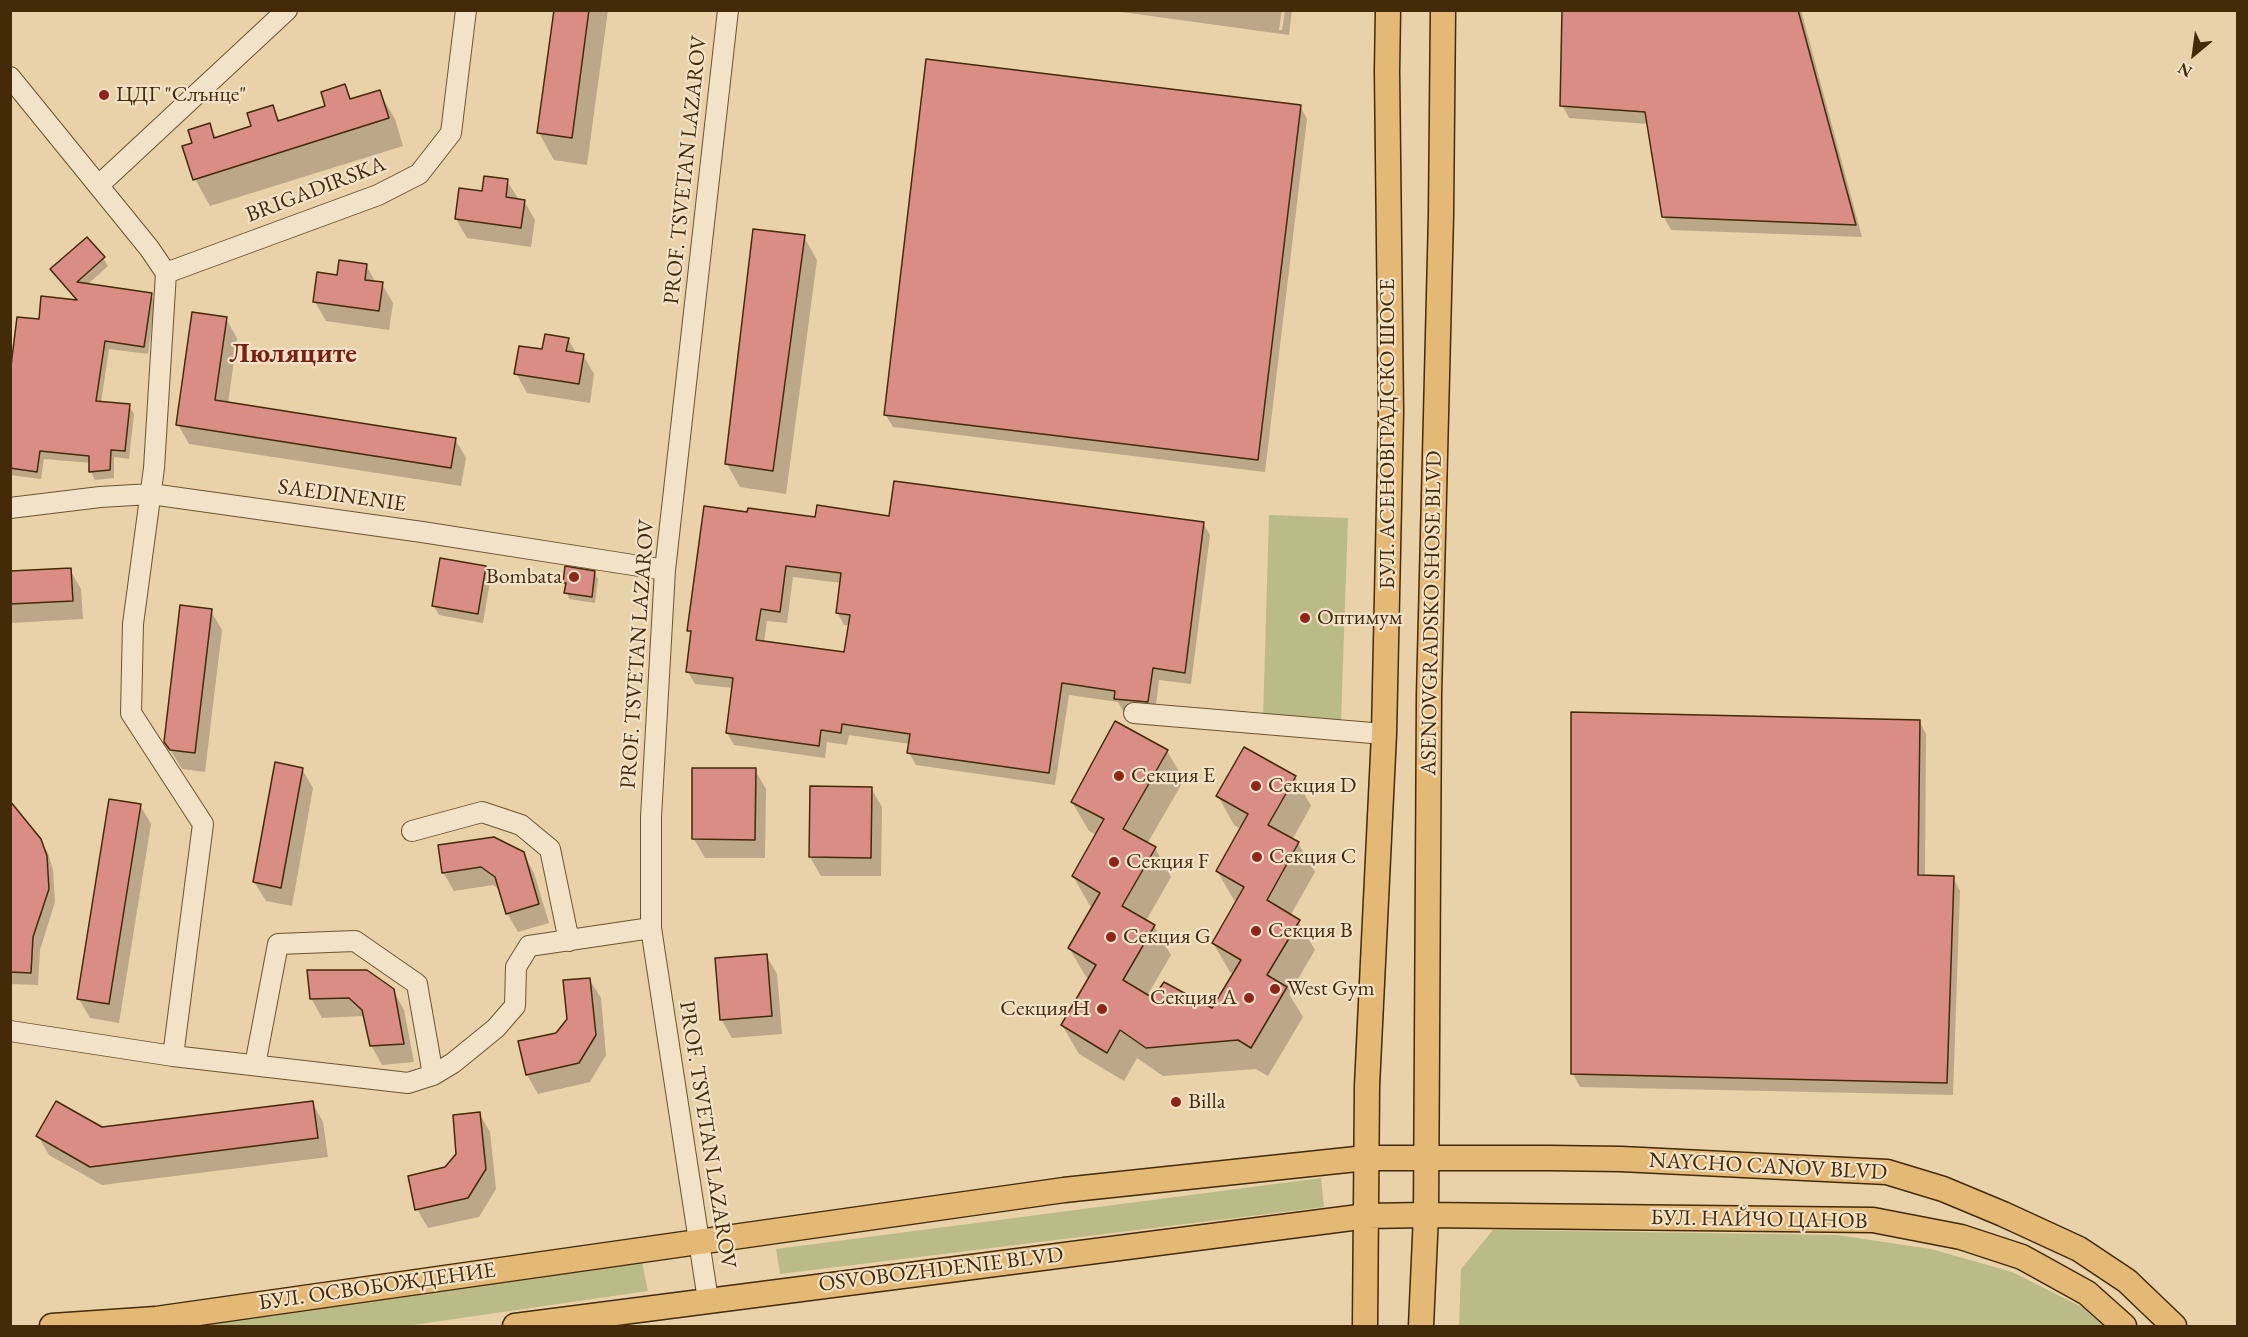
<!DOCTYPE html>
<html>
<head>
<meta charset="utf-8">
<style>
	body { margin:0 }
	#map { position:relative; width:2248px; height:1337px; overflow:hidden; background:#e9d2aa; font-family:"EB Garamond",serif }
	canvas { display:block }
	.frame { position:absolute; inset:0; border:12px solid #432a08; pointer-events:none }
	.north { position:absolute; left:2164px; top:24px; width:60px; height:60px; -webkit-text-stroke:4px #f1e2c8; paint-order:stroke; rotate:209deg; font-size:16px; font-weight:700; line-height:24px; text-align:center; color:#432a08 }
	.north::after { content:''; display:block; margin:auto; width:21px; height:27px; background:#432a08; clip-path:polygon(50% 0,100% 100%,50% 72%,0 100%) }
</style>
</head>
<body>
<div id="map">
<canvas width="2248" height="1337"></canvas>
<div class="frame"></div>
<div class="north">N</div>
</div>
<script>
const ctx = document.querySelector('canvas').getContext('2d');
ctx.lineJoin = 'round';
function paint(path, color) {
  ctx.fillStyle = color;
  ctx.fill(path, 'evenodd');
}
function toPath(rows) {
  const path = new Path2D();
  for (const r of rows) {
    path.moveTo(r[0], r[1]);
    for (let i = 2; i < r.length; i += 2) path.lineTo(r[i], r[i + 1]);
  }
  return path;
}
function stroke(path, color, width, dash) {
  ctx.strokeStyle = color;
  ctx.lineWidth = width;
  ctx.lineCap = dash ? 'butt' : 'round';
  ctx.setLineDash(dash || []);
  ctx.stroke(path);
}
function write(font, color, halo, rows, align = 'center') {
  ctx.font = font + ' "EB Garamond",serif';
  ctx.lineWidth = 4.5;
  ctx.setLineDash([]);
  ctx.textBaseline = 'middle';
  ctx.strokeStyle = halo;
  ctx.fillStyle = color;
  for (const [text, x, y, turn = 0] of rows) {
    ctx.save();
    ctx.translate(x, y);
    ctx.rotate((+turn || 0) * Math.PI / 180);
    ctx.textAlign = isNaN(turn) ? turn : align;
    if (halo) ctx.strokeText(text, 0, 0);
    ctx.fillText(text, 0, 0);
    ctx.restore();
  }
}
const green = toPath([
	[1269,515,1348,518,1341,721,1263,718],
	[1321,1178,1324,1207,780,1274,776,1249],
	[1493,1230,1837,1235,1931,1249,2012,1272,2082,1307,2104,1326,1459,1326,1461,1269],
	[642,1262,648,1291,406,1326,193,1326]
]);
const shadow = toPath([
	[556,10,608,10,587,165,554,160,539,133],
	[1107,10,1282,10,1279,30,1282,30,1285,10,1292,10,1289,35],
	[1564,10,1801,10,1862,237,1671,230,1664,217,1648,124,1569,118,1562,105],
	[344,86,352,100,379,92,395,119,403,146,210,206,195,179,193,144,209,125,217,139,253,127,272,106,280,121,327,107],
	[1300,106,1307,119,1265,472,893,427,885,414],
	[507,181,519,200,524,201,535,220,531,247,467,238,456,219,483,193],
	[804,237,817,260,786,494,740,487,727,464],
	[103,258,108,266,87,285,151,294,155,302,148,354,109,349,101,403,129,406,134,414,129,459,114,457,114,478,95,480,91,472,91,463,44,459,41,479,10,475,10,376,40,321,78,302,52,270],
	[366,265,376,283,382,284,393,303,389,330,326,321,315,302,339,277],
	[226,319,237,338,228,404,455,439,466,458,461,486,189,444,178,424],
	[568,339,576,353,583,355,594,374,590,403,527,393,516,373,544,351],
	[748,513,816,519,890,517,1203,523,1210,535,1191,684,1159,680,1155,714,1123,711,1118,702,1069,695,1055,785,916,765,909,753,910,744,849,735,847,745,827,742,825,758,734,745,727,733,733,688,695,684,688,672,692,636,689,630],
	[793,577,841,583,837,612,844,625,850,625,846,654,764,642,767,621,787,623],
	[485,567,491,576,483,623,439,615,434,606],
	[70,570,81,589,83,619,10,623,10,573],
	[595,573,598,579,595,603,569,599,564,582],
	[211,611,222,630,205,772,182,769,165,741],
	[1919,721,1926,734,1925,877,1953,878,1960,891,1953,1095,1580,1087,1573,1074],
	[1167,751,1184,780,1147,844,1155,848,1171,877,1146,921,1154,926,1171,955,1147,996,1154,1000,1212,1010,1234,974,1230,972,1213,943,1237,902,1234,900,1217,871,1241,829,1234,825,1218,796,1295,777,1311,806,1292,840,1298,843,1315,872,1290,916,1298,921,1315,950,1289,994,1303,1017,1268,1076,1256,1069,1163,1076,1137,1058,1124,1081,1079,1054,1062,1025,1090,979,1086,977,1069,948,1093,907,1090,906,1073,876,1097,835,1089,831,1072,802],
	[302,769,313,788,292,906,266,901,254,882],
	[755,770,766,789,765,858,705,858,694,839],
	[871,788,882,807,881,876,821,876,810,857],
	[10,805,40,839,48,853,53,870,55,902,40,950,38,985,10,984],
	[140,805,151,824,119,1023,90,1018,79,999],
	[523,853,534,873,549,923,518,932,507,913,501,891,493,885,454,891,443,872],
	[766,955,777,974,782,1034,732,1038,721,1019],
	[589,979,601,998,606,1055,590,1082,538,1094,527,1075,568,1020],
	[393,990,404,1010,414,1062,382,1065,371,1045,366,1020,362,1016,322,1018,311,998],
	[312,1102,323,1122,328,1157,102,1185,49,1155,38,1136],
	[479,1113,490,1132,496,1189,479,1217,428,1228,417,1209,458,1154]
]);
const building = toPath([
	[554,10,589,10,572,138,537,133,554,10],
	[1562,10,1798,10,1856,225,1662,217,1645,112,1560,106,1562,10],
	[926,59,1301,105,1258,460,884,415,926,59],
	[345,84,350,99,380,90,389,118,193,180,182,146,192,143,188,130,210,123,214,138,251,126,247,113,273,105,278,121,325,106,321,92,345,84],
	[484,176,508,179,506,197,525,200,521,228,455,219,459,188,482,191,484,176],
	[753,229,805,235,773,471,725,464,753,229],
	[87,237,105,257,77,282,152,293,144,347,105,341,96,401,130,404,125,451,111,450,110,470,89,472,89,456,40,451,37,472,10,468,10,374,17,317,39,319,41,296,77,300,50,269,87,237],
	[339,260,367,264,365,280,383,282,379,311,313,302,317,272,337,275,339,260],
	[192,312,227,317,215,400,456,438,451,468,176,425,192,312],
	[545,334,569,338,566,351,584,354,579,384,514,374,519,346,542,349,545,334],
	[894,481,1204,522,1185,673,1153,668,1148,702,1114,699,1115,691,1062,683,1049,773,907,753,910,734,842,724,841,733,821,730,819,746,726,733,733,678,686,672,691,631,687,631,704,506,747,512,748,508,815,517,817,505,889,516,894,481],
	[786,566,841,573,836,613,850,615,844,652,756,640,761,609,780,612,786,566],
	[440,558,486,566,478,614,432,606,440,558],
	[565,566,595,571,592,597,564,593,566,583,563,583,565,566],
	[71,568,73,601,10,604,10,571,71,568],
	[180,605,212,609,195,753,170,750,164,742,180,605],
	[1571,712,1920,720,1918,875,1954,876,1947,1083,1571,1074,1571,712],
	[1115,721,1168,750,1123,829,1156,847,1122,906,1155,925,1123,980,1153,998,1164,982,1212,1008,1241,960,1212,943,1244,887,1216,871,1248,814,1216,796,1244,747,1296,776,1268,825,1299,842,1267,900,1300,920,1267,975,1287,987,1251,1048,1238,1040,1146,1048,1120,1030,1107,1053,1061,1025,1096,965,1068,948,1100,893,1072,876,1104,819,1071,802,1115,721],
	[275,762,303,768,281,888,253,882,275,762],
	[692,768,756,768,755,840,692,839,692,768],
	[810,786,872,787,871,858,809,857,810,786],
	[109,799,141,804,109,1004,77,999,109,799],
	[10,801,41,839,47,856,49,889,33,937,31,973,10,972,10,801],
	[494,837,524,852,539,904,506,914,495,877,481,867,442,873,438,845,494,837],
	[767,954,772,1016,720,1020,715,958,767,954],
	[307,970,367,970,394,989,404,1044,370,1046,362,1010,349,998,310,999,307,970],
	[590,978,596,1035,579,1063,526,1075,518,1041,556,1033,567,1019,563,980,590,978],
	[56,1101,102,1127,313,1101,318,1138,90,1167,36,1136,56,1101],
	[480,1112,486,1169,468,1198,415,1210,408,1176,445,1167,456,1154,453,1115,480,1112]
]);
const minor = toPath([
	[10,77,149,248,166,273,154,468,133,624,131,713,203,824,173,1056],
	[99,185,287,10],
	[166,273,378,195,419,174,451,133,466,10],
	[10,508,100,497,151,494,422,532,665,570],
	[1134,713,1384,734],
	[412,831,482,812,521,825,550,849,569,941],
	[10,1031,173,1056,408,1083,433,1075,453,1063,496,1028,515,1006,516,967,529,946,651,928],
	[255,1065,278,944,355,941,417,984,433,1075],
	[708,1300,651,928,651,817,665,570,728,10]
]);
const major = toPath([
	[52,1326,156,1319,1064,1190,1366,1158,1549,1158,1621,1159,1887,1172,1943,1189,2003,1214,2079,1249,2127,1281,2174,1326],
	[515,1326,1367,1216,1426,1215,1873,1220,1961,1237,2022,1257,2087,1293,2124,1326],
	[1365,1326,1367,1086,1384,734,1391,412,1387,71,1388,10],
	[1421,1326,1426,1215,1429,695,1441,215,1443,10]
]);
const markers = [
	[104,95,6,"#8f2418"],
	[574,577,6,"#8f2418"],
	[1305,618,6,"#8f2418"],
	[1119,776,6,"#8f2418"],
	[1256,786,6,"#8f2418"],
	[1257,857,6,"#8f2418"],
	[1114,862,6,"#8f2418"],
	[1256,931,6,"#8f2418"],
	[1111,937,6,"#8f2418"],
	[1275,989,6,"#8f2418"],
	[1249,998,6,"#8f2418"],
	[1102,1009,6,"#8f2418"],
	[1176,1102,6,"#8f2418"]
];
const poiNames = [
	["ЦДГ \"Слънце\"",116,95],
	["Bombata",562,577,"right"],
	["Оптимум",1317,618],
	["Секция E",1131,776],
	["Секция D",1268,786],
	["Секция C",1269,857],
	["Секция F",1126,862],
	["Секция B",1268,931],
	["Секция G",1123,937],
	["West Gym",1287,989],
	["Секция A",1237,998,"right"],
	["Секция H",1090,1009,"right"],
	["Billa",1188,1102]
];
const streetNames = [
	["PROF. TSVETAN LAZAROV",686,170,-84],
	["BRIGADIRSKA",316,190,-21],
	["БУЛ. АСЕНОВГРАДСКО ШОСЕ",1388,434,-90],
	["SAEDINENIE",342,496,8],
	["ASENOVGRADSKO SHOSE BLVD",1432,613,-89],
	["PROF. TSVETAN LAZAROV",638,654,-86],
	["PROF. TSVETAN LAZAROV",707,1135,81],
	["NAYCHO CANOV BLVD",1768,1167,3],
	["БУЛ. НАЙЧО ЦАНОВ",1759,1220,1],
	["OSVOBOZHDENIE BLVD",941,1270,-7],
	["БУЛ. ОСВОБОЖДЕНИЕ",377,1287,-8]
];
const districtNames = [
	["Люляците",293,354]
];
paint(green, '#babb86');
paint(shadow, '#0003');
paint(building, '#da8d84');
stroke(building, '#432a08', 1.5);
stroke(minor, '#6c5430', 22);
stroke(major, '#432a08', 27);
stroke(minor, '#f1e2c8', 20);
stroke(major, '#e4b975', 24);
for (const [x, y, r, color] of markers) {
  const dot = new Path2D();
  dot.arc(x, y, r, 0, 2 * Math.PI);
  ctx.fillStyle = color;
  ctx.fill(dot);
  stroke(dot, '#f1e2c8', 2);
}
write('22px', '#432a08', '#f1e2c8', poiNames, 'left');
write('22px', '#432a08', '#f1e2c8', streetNames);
write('bold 28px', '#7a1f14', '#f1e2c8', districtNames);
</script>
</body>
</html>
